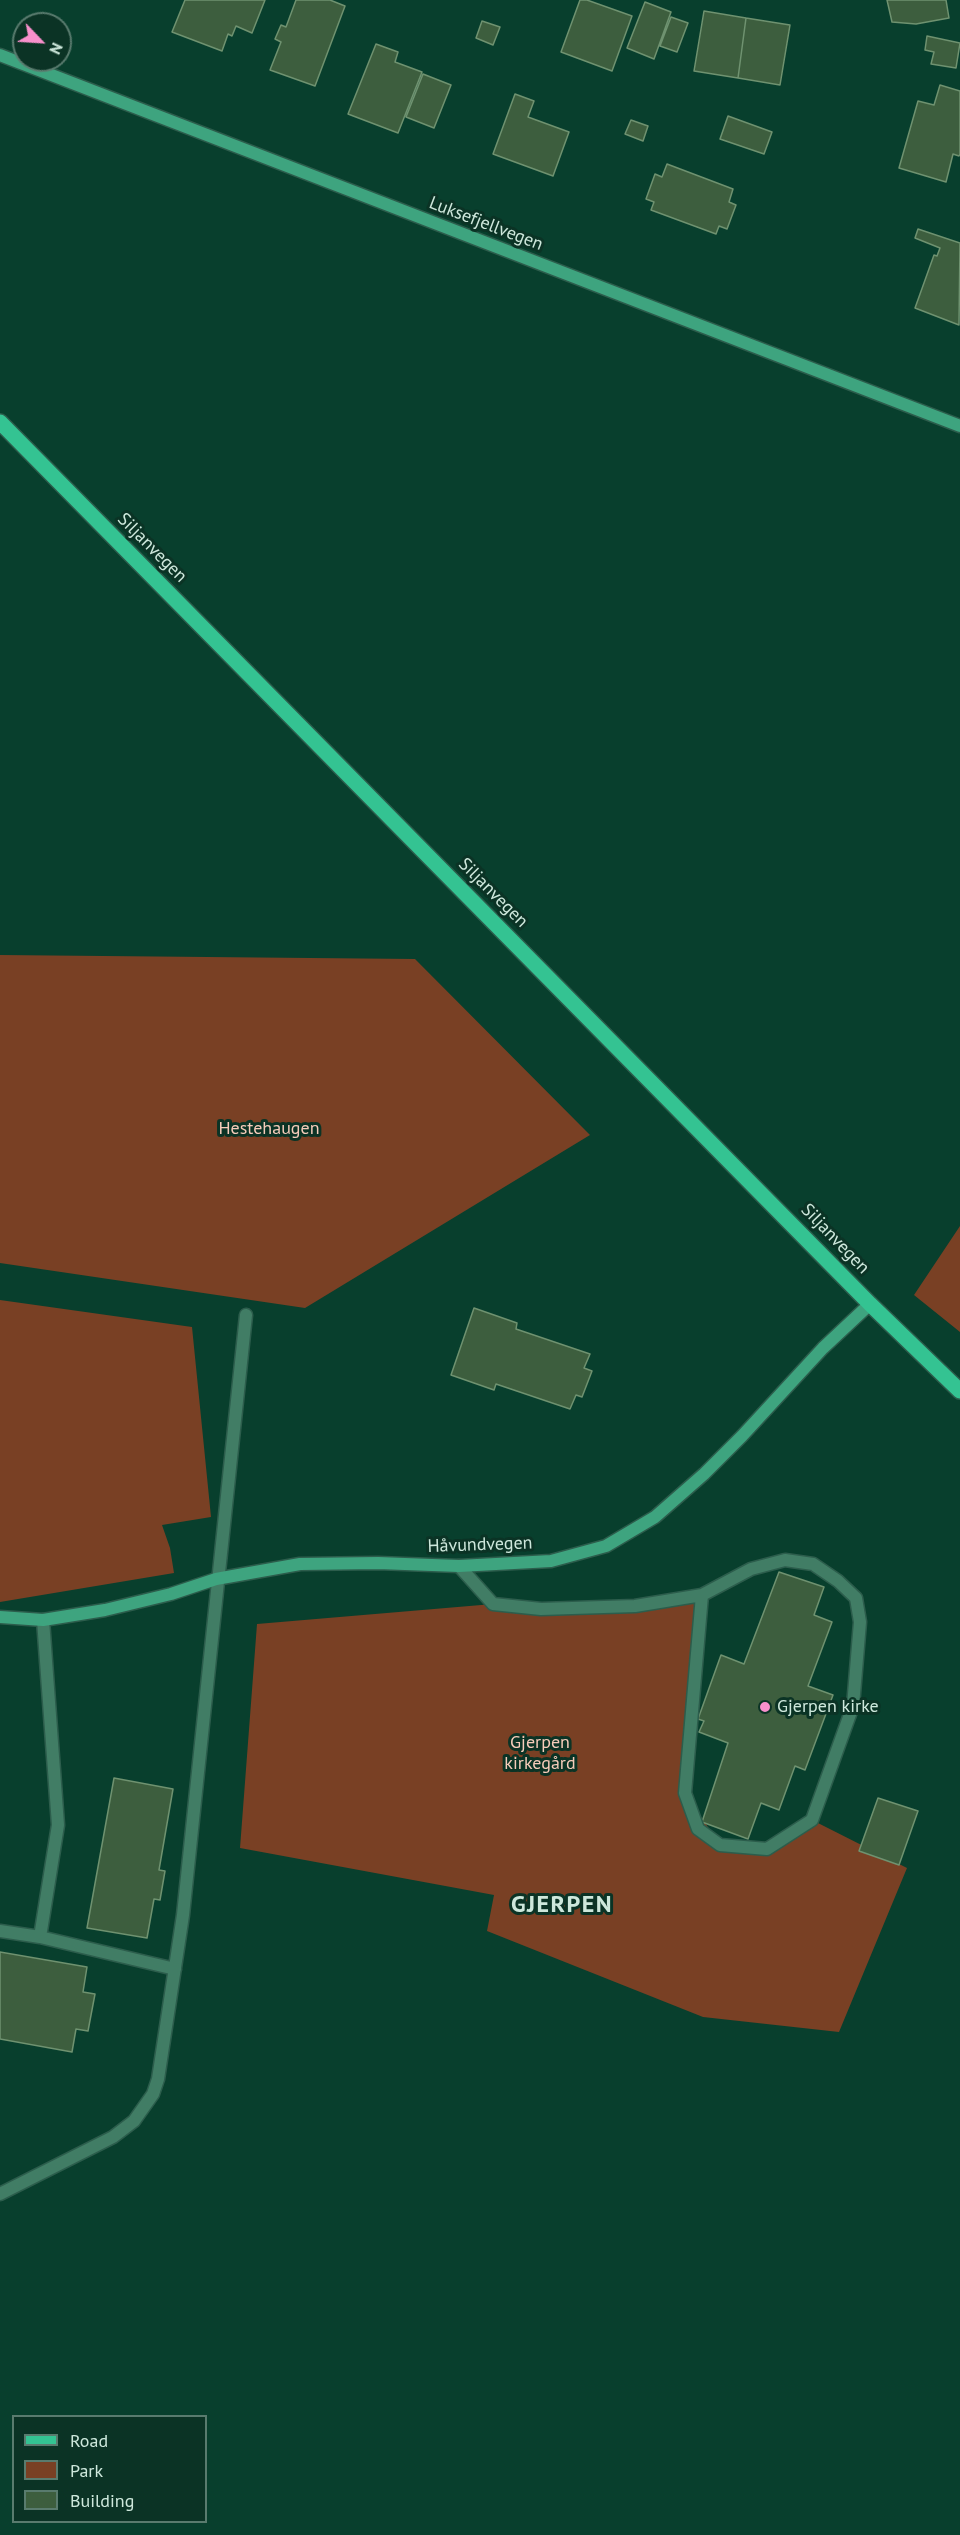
<!DOCTYPE html>
<html>
<head>
<meta charset="utf-8">
<style>
	body { margin:0 }
	#map { position:relative; width:960px; height:2535px; overflow:hidden; background:#083f2d; font-family:"PT Sans",sans-serif }
	canvas { display:block }
	.legend { position:absolute; left:12px; top:2415px; width:195px; height:108px; box-sizing:border-box; background:#0b3325; border:2px solid #597b6e; margin:0; padding:8px 10px; list-style:none; font-size:18px; color:#cee8dc }
	.legend li { display:flex; align-items:center; gap:12px; height:30px }
	.legend b { width:30px; border:2px solid #597b6e }
	.north { position:absolute; left:12px; top:12px; width:60px; height:60px; box-sizing:border-box; background:#0b3325; border:2px solid #597b6e; border-radius:50%; rotate:115deg; font-size:16px; font-weight:700; line-height:24px; text-align:center; color:#cee8dc }
	.north::after { content:''; display:block; margin:auto; width:21px; height:27px; background:#f890cc; clip-path:polygon(50% 0,100% 100%,50% 72%,0 100%) }
</style>
</head>
<body>
<div id="map">
<canvas width="960" height="2535"></canvas>
<ul class="legend">
<li><b style="height:8px;background:#34c392"></b>Road</li>
<li><b style="height:16px;background:#794024"></b>Park</li>
<li><b style="height:16px;background:#3d5e3e"></b>Building</li>
</ul>
<div class="north">N</div>
</div>
<script>
const ctx = document.querySelector('canvas').getContext('2d');
ctx.lineJoin = 'round';
function paint(path, color) {
  ctx.fillStyle = color;
  ctx.fill(path, 'evenodd');
}
function toPath(rows) {
  const path = new Path2D();
  for (const r of rows) {
    path.moveTo(r[0], r[1]);
    for (let i = 2; i < r.length; i += 2) path.lineTo(r[i], r[i + 1]);
  }
  return path;
}
function stroke(path, color, width, dash) {
  ctx.strokeStyle = color;
  ctx.lineWidth = width;
  ctx.lineCap = dash ? 'butt' : 'round';
  ctx.setLineDash(dash || []);
  ctx.stroke(path);
}
function write(font, color, halo, rows, align = 'center') {
  ctx.font = font + ' "PT Sans",sans-serif';
  ctx.lineWidth = 6;
  ctx.setLineDash([]);
  ctx.textBaseline = 'middle';
  ctx.strokeStyle = halo;
  ctx.fillStyle = color;
  for (const [text, x, y, turn = 0] of rows) {
    ctx.save();
    ctx.translate(x, y);
    ctx.rotate((+turn || 0) * Math.PI / 180);
    ctx.textAlign = isNaN(turn) ? turn : align;
    if (halo) ctx.strokeText(text, 0, 0);
    ctx.fillText(text, 0, 0);
    ctx.restore();
  }
}
const green = toPath([
	[0,955,415,959,590,1135,305,1308,0,1263],
	[960,1226,960,1332,914,1295],
	[0,1300,192,1327,211,1517,162,1525,170,1548,174,1573,0,1602],
	[702,1595,685,1793,720,1845,767,1849,812,1820,907,1868,839,2032,703,2017,487,1931,494,1895,240,1848,257,1624,493,1604,635,1606]
]);
const building = toPath([
	[185,0,265,0,252,33,236,26,232,36,228,34,222,51,172,32,185,0],
	[296,0,330,0,345,6,315,86,270,70,281,42,275,39,281,25,286,27,296,0],
	[580,0,587,0,632,16,612,71,561,52,580,0],
	[887,0,946,0,949,18,916,24,892,22,887,0],
	[645,2,671,12,654,59,627,48,645,2],
	[704,11,746,18,738,78,694,71,704,11],
	[671,17,688,23,677,52,660,46,671,17],
	[746,18,790,25,780,85,738,78,746,18],
	[482,21,500,27,493,45,476,38,482,21],
	[927,36,960,43,956,68,931,64,934,52,925,50,927,36],
	[376,44,398,52,395,62,422,72,398,133,348,114,376,44],
	[423,74,451,85,434,128,406,117,423,74],
	[940,85,960,91,960,154,959,156,953,154,946,182,899,168,918,101,934,105,940,85],
	[515,94,534,101,528,117,569,132,553,176,493,154,515,94],
	[728,116,772,132,764,154,720,139,728,116],
	[631,120,648,126,643,141,625,134,631,120],
	[667,164,733,189,729,202,736,205,727,229,719,226,716,234,651,210,654,202,646,199,655,174,662,177,667,164],
	[918,229,960,243,959,325,915,308,934,255,937,256,940,248,915,238,918,229],
	[474,1308,517,1323,516,1329,590,1354,584,1368,592,1371,582,1397,576,1395,570,1409,496,1384,494,1390,451,1375,474,1308],
	[779,1572,824,1587,814,1615,832,1622,808,1686,833,1695,805,1770,795,1766,779,1810,761,1803,748,1839,702,1822,728,1743,699,1732,704,1721,698,1719,721,1655,744,1664,779,1572],
	[114,1778,173,1789,159,1870,165,1871,160,1900,154,1899,147,1938,87,1928,114,1778],
	[878,1798,918,1811,899,1865,859,1851,878,1798],
	[0,1952,87,1967,83,1992,95,1994,88,2031,76,2029,72,2052,0,2039,0,1952]
]);
const lane = toPath([
	[785,1560,813,1564,838,1581,856,1598,860,1622,853,1706,812,1820,767,1849,720,1845,698,1829,685,1793,702,1595,751,1569,785,1560],
	[459,1566,493,1604,541,1609,635,1606,702,1595],
	[0,1931,40,1937,175,1969],
	[40,1937,58,1825,43,1620],
	[0,2194,113,2137,134,2121,153,2094,158,2079,183,1915,246,1315]
]);
const secondary = toPath([
	[0,55,960,426],
	[0,1617,43,1620,105,1610,171,1594,216,1579,300,1564,378,1563,459,1566,551,1561,606,1546,655,1517,704,1474,742,1436,823,1348,870,1304]
]);
const primary = toPath([
	[0,422,870,1304,960,1391]
]);
const markers = [
	[765,1707,6,"#f890cc"]
];
const streetNames = [
	["Luksefjellvegen",486,224,21],
	["Siljanvegen",152,548,45],
	["Siljanvegen",493,893,45],
	["Siljanvegen",835,1239,46],
	["Håvundvegen",480,1545,-2]
];
const parkNames = [
	["Hestehaugen",269,1129],
	["Gjerpen",540,1743],
	["kirkegård",540,1764]
];
const poiNames = [
	["Gjerpen kirke",777,1707]
];
const districtNames = [
	["GJERPEN",562,1905]
];
paint(green, '#794024');
paint(building, '#3d5e3e');
stroke(building, '#6f9270', 1.5);
stroke(lane, '#2c5d4c', 15);
stroke(secondary, '#2c5d4c', 15);
stroke(primary, '#2c5d4c', 18);
stroke(lane, '#417d65', 12);
stroke(secondary, '#3ea47f', 12);
stroke(primary, '#34c392', 15);
for (const [x, y, r, color] of markers) {
  const dot = new Path2D();
  dot.arc(x, y, r, 0, 2 * Math.PI);
  ctx.fillStyle = color;
  ctx.fill(dot);
  stroke(dot, '#0b3325', 2);
}
write('18px', '#cee8dc', '#0b3325', streetNames);
write('18px', '#f6ccba', '#0b3325', parkNames);
write('18px', '#cee8dc', '#0b3325', poiNames, 'left');
ctx.letterSpacing = '1.5px';
write('bold 24px', '#cee8dc', '#0b3325', districtNames);
ctx.letterSpacing = '0px';
</script>
</body>
</html>
